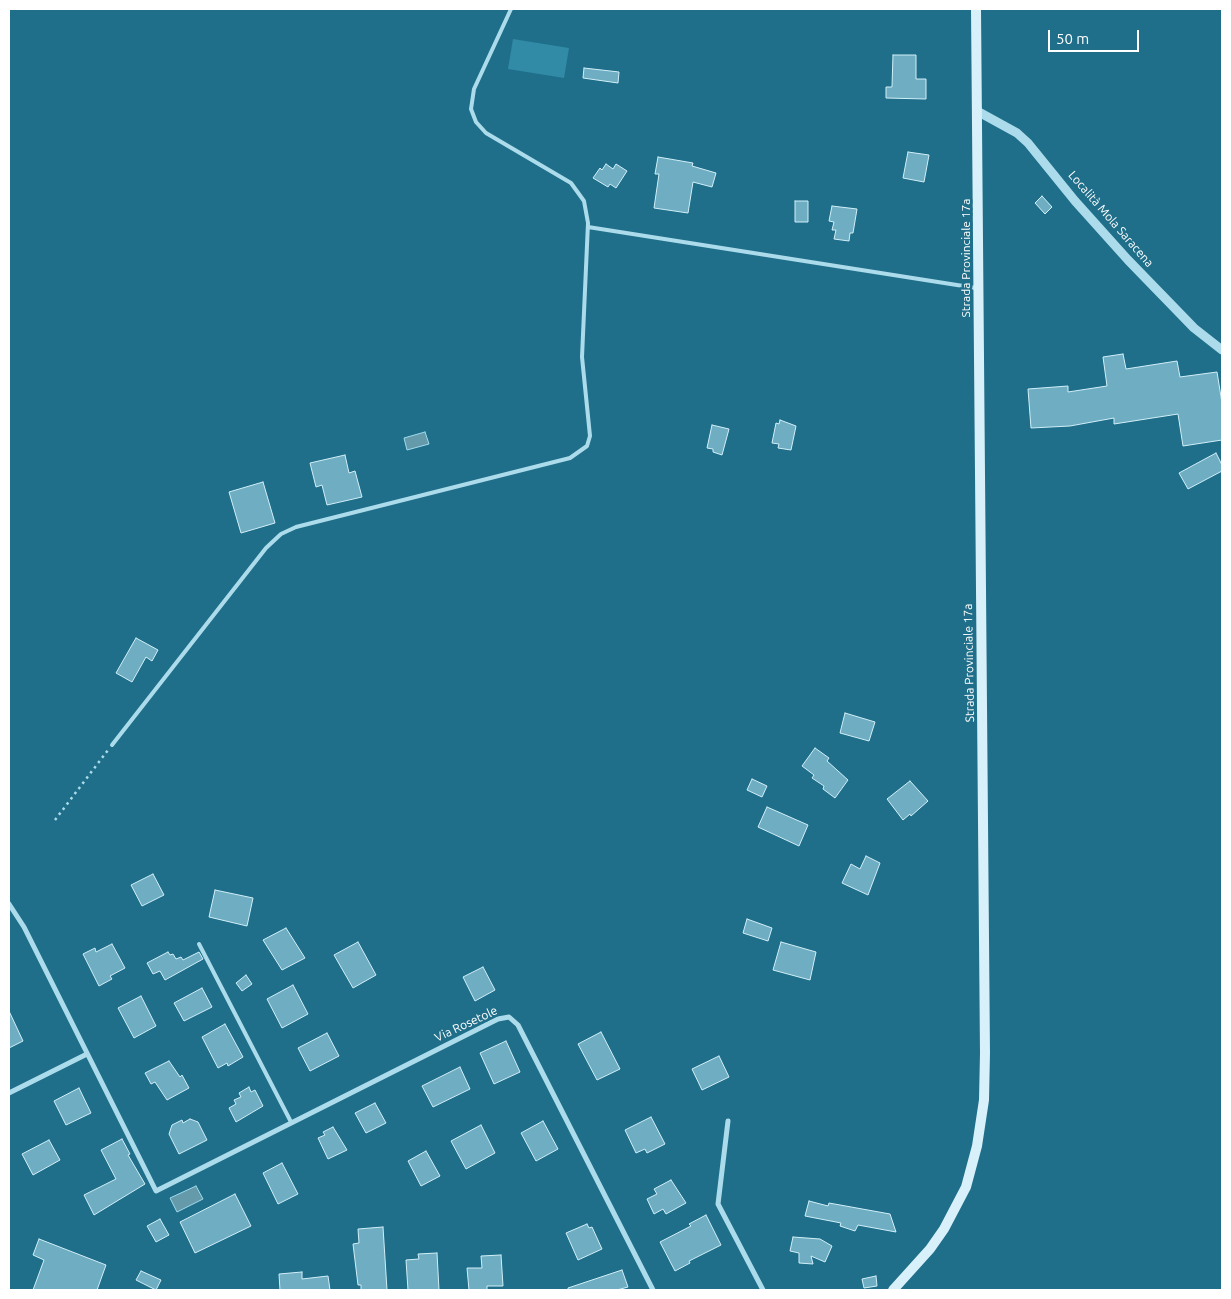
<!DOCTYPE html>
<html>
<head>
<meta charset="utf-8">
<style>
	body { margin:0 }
	#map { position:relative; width:1231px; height:1299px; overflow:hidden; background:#206f8a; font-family:Ubuntu,sans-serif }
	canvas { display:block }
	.frame { position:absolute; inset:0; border:10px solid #fff; pointer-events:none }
	.scale { position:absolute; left:1048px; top:30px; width:91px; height:22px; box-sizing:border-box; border:2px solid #fff; border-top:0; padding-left:6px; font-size:15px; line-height:18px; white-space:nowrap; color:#fff; -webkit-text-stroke:4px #206f8a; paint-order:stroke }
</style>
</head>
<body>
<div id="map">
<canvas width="1231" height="1299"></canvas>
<div class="frame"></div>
<div class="scale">50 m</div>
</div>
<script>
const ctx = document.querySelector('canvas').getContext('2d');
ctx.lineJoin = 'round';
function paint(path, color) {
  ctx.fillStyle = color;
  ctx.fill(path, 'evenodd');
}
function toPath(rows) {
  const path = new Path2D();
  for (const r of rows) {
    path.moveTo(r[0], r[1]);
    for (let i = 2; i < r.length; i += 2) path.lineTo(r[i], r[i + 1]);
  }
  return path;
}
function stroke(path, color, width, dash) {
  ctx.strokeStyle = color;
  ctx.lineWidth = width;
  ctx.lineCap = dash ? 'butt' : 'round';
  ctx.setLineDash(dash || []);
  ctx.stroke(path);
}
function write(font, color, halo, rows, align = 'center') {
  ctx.font = font + ' Ubuntu,sans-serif';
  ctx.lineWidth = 5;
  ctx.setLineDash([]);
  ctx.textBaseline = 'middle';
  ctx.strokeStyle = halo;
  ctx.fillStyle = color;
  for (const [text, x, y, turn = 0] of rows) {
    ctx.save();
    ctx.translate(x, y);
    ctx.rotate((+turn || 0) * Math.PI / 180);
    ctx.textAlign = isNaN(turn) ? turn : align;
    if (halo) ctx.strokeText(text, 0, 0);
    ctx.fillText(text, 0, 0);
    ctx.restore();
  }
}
const green = toPath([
	[513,39,569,48,564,78,508,69]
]);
const water = toPath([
	[425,432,429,444,407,450,404,438,425,432],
	[196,1186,203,1199,177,1212,170,1198,196,1186]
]);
const building = toPath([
	[893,55,916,55,916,79,926,79,926,99,886,98,886,87,892,87,893,55],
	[584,68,619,72,618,83,583,78,584,68],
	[908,152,929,155,924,182,903,178,908,152],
	[658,157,693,163,692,166,716,173,712,187,693,182,688,213,654,208,659,174,655,174,658,157],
	[606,164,613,169,616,164,627,171,616,188,610,184,608,187,593,178,600,168,602,170,606,164],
	[1042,196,1052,207,1045,214,1035,203,1042,196],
	[795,201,808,201,808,222,795,222,795,201],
	[832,206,857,209,853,233,850,233,849,241,834,239,836,230,832,230,834,222,829,221,832,206],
	[1123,354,1126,369,1177,361,1180,377,1217,372,1222,403,1222,440,1183,446,1178,414,1114,424,1114,418,1070,426,1031,428,1028,389,1068,386,1068,392,1107,386,1103,357,1123,354],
	[780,420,796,426,791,450,778,448,779,444,772,443,776,423,779,424,780,420],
	[712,425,729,429,722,455,713,452,713,449,707,448,712,425],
	[1216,453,1222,465,1222,471,1188,489,1179,473,1216,453],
	[345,455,349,473,355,471,362,497,327,505,322,485,316,487,310,463,345,455],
	[263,482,275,523,241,533,229,492,263,482],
	[136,638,158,650,152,661,146,657,132,682,116,673,136,638],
	[845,713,875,722,869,741,840,733,845,713],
	[815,748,829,758,827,761,848,780,835,798,823,789,824,786,812,778,814,775,802,766,815,748],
	[752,779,767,786,762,797,747,790,752,779],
	[910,781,928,801,911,816,910,814,903,820,887,799,910,781],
	[767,807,808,825,799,846,758,827,767,807],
	[866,856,880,863,868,895,842,883,851,864,860,869,866,856],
	[153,874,164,895,142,906,131,885,153,874],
	[215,890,253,898,247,926,209,917,215,890],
	[747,919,772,928,768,941,743,933,747,919],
	[286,928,305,958,282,970,263,940,286,928],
	[358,942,376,975,353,988,334,955,358,942],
	[781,942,816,952,810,980,773,970,781,942],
	[112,944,125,968,110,976,112,979,99,986,83,954,95,948,96,952,112,944],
	[168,952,170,955,173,954,176,959,181,957,183,960,199,952,203,959,165,980,160,971,153,974,147,963,168,952],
	[483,967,495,990,475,1001,463,977,483,967],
	[246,975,252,984,242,991,236,983,246,975],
	[293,985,308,1014,282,1028,267,999,293,985],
	[202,988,212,1007,184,1021,174,1003,202,988],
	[141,996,156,1026,134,1038,118,1008,141,996],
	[9,1011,23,1041,9,1048,9,1011],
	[225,1024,243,1057,228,1066,227,1063,218,1068,202,1037,225,1024],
	[601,1032,620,1069,597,1080,578,1044,601,1032],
	[327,1033,339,1056,310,1071,298,1048,327,1033],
	[506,1041,520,1072,494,1084,480,1053,506,1041],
	[719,1056,729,1077,702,1090,692,1069,719,1056],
	[169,1061,180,1077,182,1075,189,1088,167,1100,155,1082,151,1084,145,1073,169,1061],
	[460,1067,470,1089,433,1107,422,1086,460,1067],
	[249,1087,251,1092,255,1090,263,1106,236,1122,229,1108,236,1104,234,1100,241,1097,239,1093,249,1087],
	[79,1088,91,1113,66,1125,54,1101,79,1088],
	[375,1103,386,1123,366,1133,355,1113,375,1103],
	[651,1117,665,1144,647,1153,645,1149,636,1153,625,1130,651,1117],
	[190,1119,198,1122,207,1140,179,1154,169,1134,172,1125,182,1120,183,1123,190,1119],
	[543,1121,558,1149,536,1161,521,1133,543,1121],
	[481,1125,495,1153,466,1169,451,1141,481,1125],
	[333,1127,347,1150,328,1159,318,1138,325,1135,323,1132,333,1127],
	[122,1139,130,1154,128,1155,145,1184,94,1215,84,1195,116,1179,101,1150,122,1139],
	[49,1140,60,1160,33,1175,22,1154,49,1140],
	[426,1151,440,1176,421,1186,408,1161,426,1151],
	[282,1163,298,1194,278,1204,263,1173,282,1163],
	[671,1180,686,1203,666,1214,663,1209,654,1214,647,1199,657,1194,654,1189,671,1180],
	[235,1194,251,1226,195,1253,180,1222,235,1194],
	[809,1201,828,1206,829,1203,890,1214,896,1232,858,1225,855,1231,840,1226,841,1223,805,1216,809,1201],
	[706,1215,721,1245,689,1261,690,1263,675,1271,660,1242,691,1226,689,1224,706,1215],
	[160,1219,169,1235,156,1242,147,1226,160,1219],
	[587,1224,589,1228,592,1227,602,1249,578,1260,566,1233,587,1224],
	[383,1227,387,1290,361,1290,361,1285,358,1285,353,1244,359,1243,358,1229,383,1227],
	[793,1237,820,1239,832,1246,825,1262,811,1256,813,1264,799,1263,799,1253,790,1251,793,1237],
	[39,1239,106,1265,97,1290,33,1290,44,1260,33,1255,39,1239],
	[437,1253,439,1290,408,1290,406,1260,419,1259,418,1254,437,1253],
	[501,1255,503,1286,487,1286,487,1290,469,1290,467,1268,482,1268,481,1256,501,1255],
	[622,1270,628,1287,617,1290,568,1290,568,1288,622,1270],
	[141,1271,161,1280,156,1290,136,1280,141,1271],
	[302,1272,302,1279,328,1276,330,1290,280,1290,279,1274,302,1272],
	[876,1276,877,1286,864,1288,862,1279,876,1276]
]);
const path = toPath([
	[55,820,108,750]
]);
const service = toPath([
	[588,227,976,288],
	[112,745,266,548,281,534,296,527,570,458,587,446,590,436,582,357,588,223,584,201,571,183,486,133,476,122,471,109,474,89,511,9],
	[199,944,291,1122]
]);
const minor = toPath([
	[9,904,24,927,156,1191,498,1019,509,1017,518,1025,653,1290],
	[9,1093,87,1054],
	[728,1121,718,1204,763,1290]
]);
const tertiary = toPath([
	[977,111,1017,133,1028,143,1075,201,1128,260,1194,328,1222,350]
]);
const secondary = toPath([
	[893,1290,930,1249,944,1229,966,1187,977,1146,984,1100,985,1053,976,9]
]);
const streetNames = [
	["Località Mola Saracena",1111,219,49],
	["Strada Provinciale 17a",966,258,-90],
	["Strada Provinciale 17a",969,663,-91],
	["Via Rosetole",466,1024,-25]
];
paint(green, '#318aa6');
paint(water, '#659aab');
stroke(water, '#a0dbec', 1);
paint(building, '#6eadc2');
stroke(building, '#d1eff8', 1);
stroke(path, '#acdceb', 2.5, [2.5, 4]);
stroke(service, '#acdceb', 4);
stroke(minor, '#acdceb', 5);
stroke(tertiary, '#acdceb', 9);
stroke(secondary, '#d8f0f9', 10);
write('12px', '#fff', '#206f8a', streetNames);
</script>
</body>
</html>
